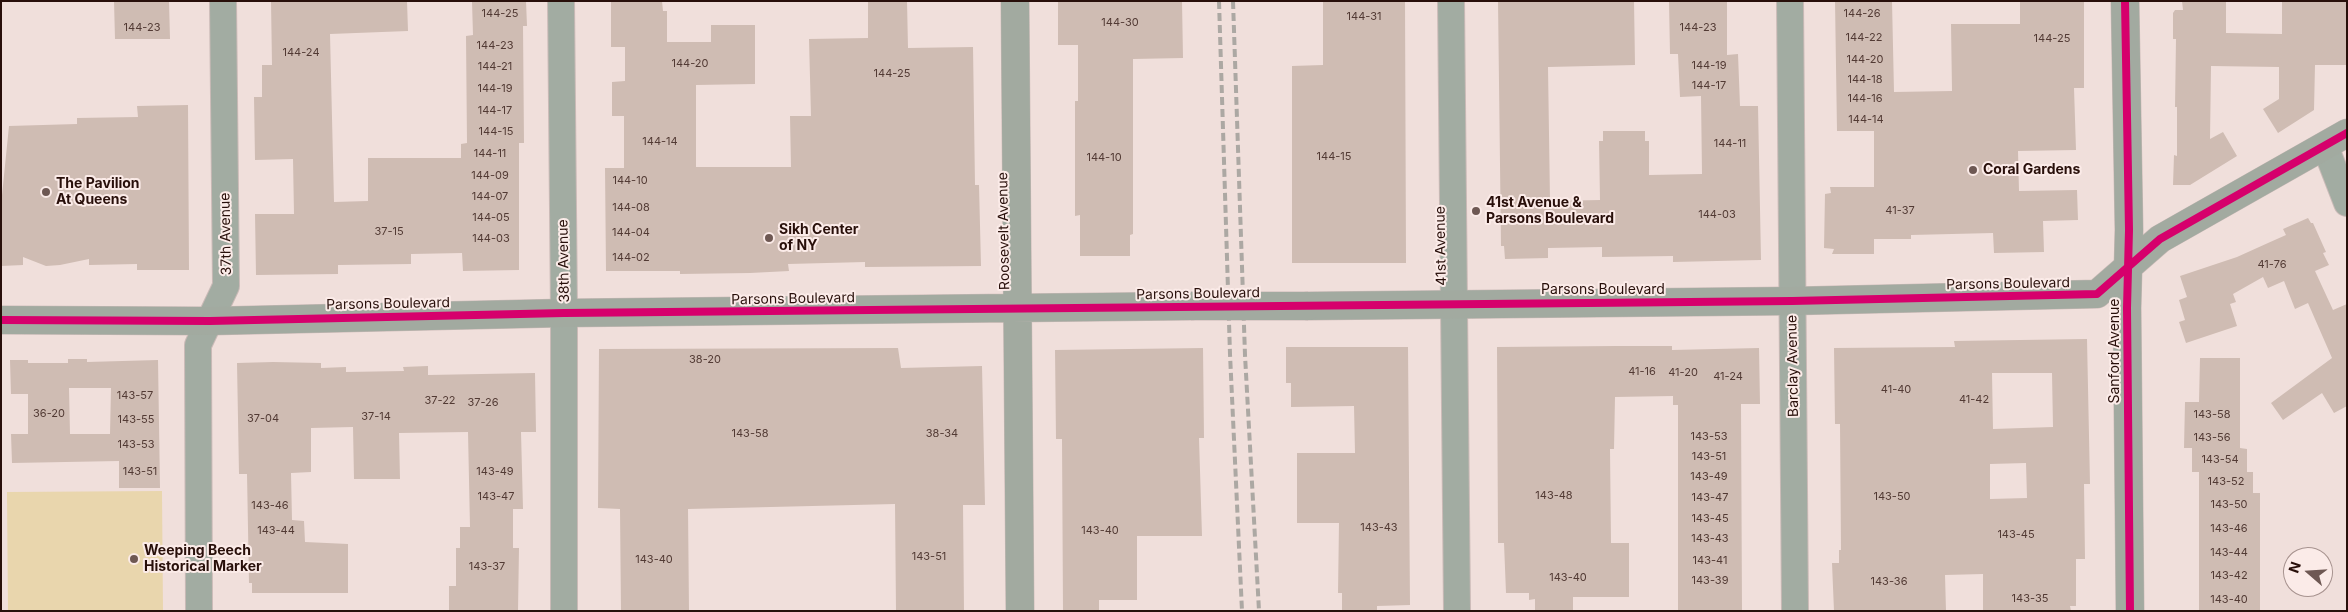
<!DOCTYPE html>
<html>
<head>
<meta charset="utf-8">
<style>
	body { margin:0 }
	#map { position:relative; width:2348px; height:612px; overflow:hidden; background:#f0dfdb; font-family:Inter,sans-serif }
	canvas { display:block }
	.frame { position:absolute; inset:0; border:2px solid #280f0a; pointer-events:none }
	.north { position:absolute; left:2283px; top:547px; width:50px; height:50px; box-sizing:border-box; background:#fbebe8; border:1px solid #a7938f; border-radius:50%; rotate:289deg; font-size:14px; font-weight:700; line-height:20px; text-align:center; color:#280f0a }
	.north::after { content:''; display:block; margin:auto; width:18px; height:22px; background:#6e5853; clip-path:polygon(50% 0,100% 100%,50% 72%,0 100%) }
</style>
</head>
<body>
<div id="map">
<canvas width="2348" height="612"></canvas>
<div class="frame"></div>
<div class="north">N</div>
</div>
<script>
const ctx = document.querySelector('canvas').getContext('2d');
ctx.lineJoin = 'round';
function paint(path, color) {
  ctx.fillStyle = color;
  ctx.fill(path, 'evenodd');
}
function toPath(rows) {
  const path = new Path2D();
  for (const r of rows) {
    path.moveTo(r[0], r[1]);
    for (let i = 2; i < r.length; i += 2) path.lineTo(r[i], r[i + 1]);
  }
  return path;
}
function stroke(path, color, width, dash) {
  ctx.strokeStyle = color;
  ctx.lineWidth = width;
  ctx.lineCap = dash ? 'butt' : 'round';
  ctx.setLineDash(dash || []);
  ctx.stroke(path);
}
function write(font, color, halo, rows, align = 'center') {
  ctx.font = font + ' Inter,sans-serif';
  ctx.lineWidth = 4;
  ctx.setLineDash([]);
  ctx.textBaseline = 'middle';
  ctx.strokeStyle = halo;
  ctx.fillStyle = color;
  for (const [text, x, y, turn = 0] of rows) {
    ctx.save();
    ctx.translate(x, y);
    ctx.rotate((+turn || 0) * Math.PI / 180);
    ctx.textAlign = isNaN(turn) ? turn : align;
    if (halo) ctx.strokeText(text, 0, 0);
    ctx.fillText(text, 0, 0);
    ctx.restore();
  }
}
const green = toPath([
	[162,491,163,611,8,611,7,492]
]);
const building = toPath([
	[114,1,169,1,170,39,115,39],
	[271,1,407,1,408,31,330,34,334,202,368,201,368,158,461,158,461,144,467,143,466,36,473,35,472,1,526,1,527,26,523,26,524,143,519,143,519,270,463,271,462,253,411,254,411,264,338,265,338,274,256,275,255,214,294,214,293,159,255,160,254,97,262,97,262,65,272,65],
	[611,1,662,1,663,11,667,11,667,42,711,42,711,25,755,25,755,84,696,85,696,167,791,167,790,116,811,116,809,39,868,38,868,1,907,1,908,48,973,47,975,185,979,185,981,266,865,267,865,262,788,264,789,271,750,273,680,274,680,271,606,271,605,168,624,168,624,116,612,116,612,82,625,81,625,47,611,47],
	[1058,1,1182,1,1183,58,1133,59,1133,234,1130,235,1130,256,1080,256,1080,215,1075,216,1075,101,1078,101,1078,45,1058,45],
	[1323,1,1405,1,1406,263,1292,263,1292,66,1323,65],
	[1498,1,1634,1,1635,65,1548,67,1550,201,1600,200,1599,141,1603,141,1603,131,1645,131,1645,141,1649,141,1649,175,1702,174,1701,96,1680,97,1678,54,1670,54,1669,1,1727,1,1727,55,1738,54,1740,106,1758,106,1761,260,1673,262,1673,256,1602,257,1602,247,1548,248,1548,258,1505,259,1504,246,1501,246],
	[1835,1,1892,1,1894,92,1952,91,1951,24,2020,24,2020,1,2084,1,2084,88,2074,88,2076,150,2018,151,2019,191,2077,190,2078,220,2043,221,2044,252,1994,253,1993,233,1911,235,1911,239,1874,239,1874,254,1832,254,1834,249,1824,248,1825,194,1831,193,1830,187,1874,187,1874,131,1837,131],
	[2182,1,2226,1,2226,33,2282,34,2282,1,2347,1,2347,65,2315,65,2314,110,2278,133,2263,109,2279,99,2279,67,2211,66,2210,139,2223,132,2237,156,2190,185,2173,185,2174,155,2177,156,2177,107,2175,107,2176,39,2173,39,2173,13,2175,10,2183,10],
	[188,105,189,270,137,270,137,264,89,265,89,259,60,265,46,266,23,257,23,265,1,266,1,205,9,126,77,124,77,118,138,117,137,106],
	[2308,218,2311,223,2313,223,2326,252,2323,253,2329,265,2315,271,2333,310,2347,304,2347,406,2334,413,2322,393,2283,420,2271,403,2332,358,2308,303,2295,309,2284,281,2268,288,2263,277,2233,294,2236,302,2230,304,2237,326,2186,343,2179,322,2185,320,2179,300,2187,297,2180,276,2237,257,2268,243,2286,235,2283,229],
	[2087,339,2090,484,2084,484,2085,559,2076,559,2076,606,2070,606,2071,611,1983,611,1983,574,1945,575,1946,611,1834,611,1832,563,1839,563,1839,550,1841,550,1840,424,1835,424,1834,348,1955,347,1954,341],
	[1992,373,2052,373,2053,427,1993,429],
	[2026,463,2027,498,1990,499,1990,464],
	[1616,346,1672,346,1672,350,1759,348,1760,404,1741,404,1742,611,1678,611,1678,405,1673,405,1673,396,1615,397,1614,449,1610,449,1611,543,1629,543,1629,597,1573,597,1573,611,1535,611,1535,599,1529,600,1529,593,1506,593,1504,543,1498,543,1497,347],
	[1286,347,1408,347,1410,605,1377,606,1377,611,1342,611,1342,593,1338,593,1339,523,1297,523,1297,453,1355,453,1354,406,1291,407,1291,383,1286,383],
	[898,348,901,368,982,366,985,505,963,505,964,611,896,611,895,504,688,509,689,611,621,611,620,509,598,508,599,349],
	[1203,348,1204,438,1199,438,1202,536,1137,536,1137,600,1099,600,1099,611,1063,611,1062,439,1056,439,1055,350],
	[2200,358,2240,358,2240,448,2247,449,2247,472,2253,472,2253,493,2260,493,2260,611,2199,611,2199,472,2192,472,2192,448,2184,448,2185,402,2199,402],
	[68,359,87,359,87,362,158,360,160,488,119,488,119,461,12,463,11,434,28,434,28,394,11,394,10,360,28,360,28,363,68,363],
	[69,388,111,388,110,434,70,434],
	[273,362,321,363,321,368,346,367,346,372,404,371,403,367,428,366,428,375,535,373,536,432,521,432,523,509,513,509,513,548,519,548,518,611,449,611,449,586,456,586,456,548,460,548,460,527,470,527,468,432,399,433,400,479,354,479,353,427,311,428,311,472,291,473,292,520,304,521,305,542,348,544,348,593,252,593,252,583,249,583,247,474,239,474,237,363]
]);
const street = toPath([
	[561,1,564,313,564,611],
	[1451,1,1457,611],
	[1790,1,1795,611],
	[2325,146,2347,203],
	[199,611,198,345,226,286,223,1]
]);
const secondary = toPath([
	[1015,1,1020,611],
	[2125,1,2129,230,2127,308,2130,611],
	[1308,306,1792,301,2097,294,2160,239,2347,133],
	[1,320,210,321,564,313,1191,306]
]);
const rail = toPath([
	[1219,1,1230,354,1242,611],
	[1233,1,1245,355,1259,611]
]);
const secondaryBridge = toPath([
	[1191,306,1308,306]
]);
const cycleway = toPath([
	[2125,1,2129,230,2127,308,2130,611],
	[1,320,210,321,564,313,1792,301,2097,294,2160,239,2347,133]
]);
const markers = [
	[1973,170,5,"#6e5853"],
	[46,192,5,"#6e5853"],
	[1476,211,5,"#6e5853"],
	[769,238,5,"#6e5853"],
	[134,559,5,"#6e5853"]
];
const numberNames = [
	["144-25",500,14],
	["144-26",1862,14],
	["144-31",1364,17],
	["144-30",1120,23],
	["144-23",142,28],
	["144-23",1698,28],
	["144-22",1864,38],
	["144-25",2052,39],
	["144-23",495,46],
	["144-24",301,53],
	["144-20",1865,60],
	["144-20",690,64],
	["144-19",1709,66],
	["144-21",495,67],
	["144-25",892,74],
	["144-18",1865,80],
	["144-17",1709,86],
	["144-19",495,89],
	["144-16",1865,99],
	["144-17",495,111],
	["144-14",1866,120],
	["144-15",496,132],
	["144-14",660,142],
	["144-11",1730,144],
	["144-11",490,154],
	["144-15",1334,157],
	["144-10",1104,158],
	["144-09",490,176],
	["144-10",630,181],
	["144-07",490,197],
	["144-08",631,208],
	["41-37",1900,211],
	["144-03",1717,215],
	["144-05",491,218],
	["37-15",389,232],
	["144-04",631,233],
	["144-03",491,239],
	["144-02",631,258],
	["41-76",2272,265],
	["38-20",705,360],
	["41-16",1642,372],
	["41-20",1683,373],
	["41-24",1728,377],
	["41-40",1896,390],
	["143-57",135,396],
	["41-42",1974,400],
	["37-22",440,401],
	["37-26",483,403],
	["36-20",49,414],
	["143-58",2212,415],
	["37-14",376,417],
	["37-04",263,419],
	["143-55",136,420],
	["143-58",750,434],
	["38-34",942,434],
	["143-53",1709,437],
	["143-56",2212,438],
	["143-53",136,445],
	["143-51",1709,457],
	["143-54",2220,460],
	["143-51",140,472],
	["143-49",495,472],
	["143-49",1709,477],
	["143-52",2226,482],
	["143-48",1554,496],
	["143-47",496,497],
	["143-50",1892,497],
	["143-47",1710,498],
	["143-50",2229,505],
	["143-46",270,506],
	["143-45",1710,519],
	["143-43",1379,528],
	["143-46",2229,529],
	["143-44",276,531],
	["143-40",1100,531],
	["143-45",2016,535],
	["143-43",1710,539],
	["143-44",2229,553],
	["143-51",929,557],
	["143-40",654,560],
	["143-41",1710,561],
	["143-37",487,567],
	["143-42",2229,576],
	["143-40",1568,578],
	["143-39",1710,581],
	["143-36",1889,582],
	["143-35",2030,599],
	["143-40",2229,600]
];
const poiNames = [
	["Coral Gardens",1983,170],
	["The Pavilion",56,184],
	["At Queens",56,200],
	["41st Avenue &",1486,203],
	["Parsons Boulevard",1486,219],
	["Sikh Center",779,230],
	["of NY",779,246],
	["Weeping Beech",144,551],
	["Historical Marker",144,567]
];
const streetNames = [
	["Roosevelt Avenue",1004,231,-91],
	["37th Avenue",226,234,-91],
	["41st Avenue",1441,246,-91],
	["38th Avenue",564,261,-91],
	["Parsons Boulevard",2008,284,-1],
	["Parsons Boulevard",1603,290],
	["Parsons Boulevard",1198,294,-1],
	["Parsons Boulevard",793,299,-1],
	["Parsons Boulevard",388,304,-1],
	["Sanford Avenue",2115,351,-90],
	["Barclay Avenue",1793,366,-91]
];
paint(green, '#e9d6ad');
paint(building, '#cfbcb3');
stroke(street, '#cabab7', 28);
stroke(secondary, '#cabab7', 29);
stroke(street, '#a2aca2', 26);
stroke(secondary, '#a2aaa0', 28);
stroke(rail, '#aca8a3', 4, [8, 4]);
stroke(secondaryBridge, '#cabab7', 29, []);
stroke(secondaryBridge, '#a2aaa0', 28);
stroke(cycleway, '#d6006c', 8);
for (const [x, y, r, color] of markers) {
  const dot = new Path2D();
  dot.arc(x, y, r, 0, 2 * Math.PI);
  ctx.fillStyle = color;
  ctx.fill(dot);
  stroke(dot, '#fbebe8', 2);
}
write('11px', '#523a34', null, numberNames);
write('bold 14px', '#280f0a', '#fbebe8', poiNames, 'left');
write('14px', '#280f0a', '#fbebe8', streetNames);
</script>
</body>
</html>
